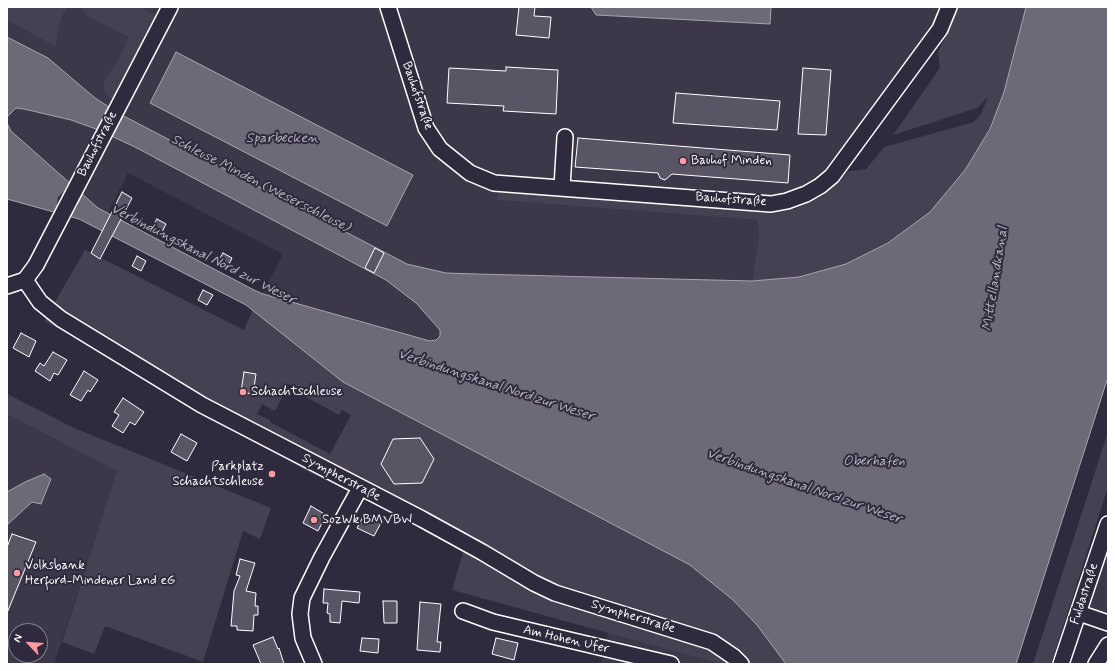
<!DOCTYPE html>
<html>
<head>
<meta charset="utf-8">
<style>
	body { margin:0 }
	#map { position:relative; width:1115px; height:671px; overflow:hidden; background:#2f2a3d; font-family:Mynerve,sans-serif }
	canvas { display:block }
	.frame { position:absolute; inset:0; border:8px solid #fff; pointer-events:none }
	.north { position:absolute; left:8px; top:623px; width:40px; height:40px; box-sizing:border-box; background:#2f2a3d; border:1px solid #827f8b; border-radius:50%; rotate:295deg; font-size:11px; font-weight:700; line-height:16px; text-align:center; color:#fff }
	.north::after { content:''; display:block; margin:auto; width:14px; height:18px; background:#ff9aa2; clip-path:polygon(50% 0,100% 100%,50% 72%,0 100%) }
</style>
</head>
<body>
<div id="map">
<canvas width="1115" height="671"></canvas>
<div class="frame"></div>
<div class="north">N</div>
</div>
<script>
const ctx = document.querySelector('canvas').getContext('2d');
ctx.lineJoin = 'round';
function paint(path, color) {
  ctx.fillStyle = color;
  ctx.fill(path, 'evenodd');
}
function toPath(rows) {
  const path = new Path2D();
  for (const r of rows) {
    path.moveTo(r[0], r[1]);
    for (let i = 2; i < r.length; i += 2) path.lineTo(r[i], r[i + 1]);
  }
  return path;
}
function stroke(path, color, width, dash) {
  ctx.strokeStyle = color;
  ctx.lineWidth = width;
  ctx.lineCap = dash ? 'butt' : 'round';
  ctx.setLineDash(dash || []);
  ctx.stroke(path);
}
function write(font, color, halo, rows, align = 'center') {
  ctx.font = font + ' Mynerve,sans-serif';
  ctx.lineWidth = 4;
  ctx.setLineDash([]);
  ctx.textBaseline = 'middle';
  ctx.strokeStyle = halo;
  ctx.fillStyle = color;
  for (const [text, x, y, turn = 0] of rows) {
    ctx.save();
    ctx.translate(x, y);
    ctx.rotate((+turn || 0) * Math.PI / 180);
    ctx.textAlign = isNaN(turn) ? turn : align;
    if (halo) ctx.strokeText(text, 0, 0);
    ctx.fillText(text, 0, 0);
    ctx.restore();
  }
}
const built = toPath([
	[7,7,591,7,596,15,770,24,771,7,942,7,939,18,865,123,818,183,785,195,769,196,499,179,496,200,758,220,759,235,752,281,446,273,407,264,379,251,369,270,404,292,435,323,440,330,440,335,433,341,262,294,283,254,128,173,108,213,98,208,11,131,7,125,7,117,12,110,19,108,71,120,96,129,135,122,95,98,48,58,7,37],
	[7,414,118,470,54,664,7,664],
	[16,631,40,631,40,655,16,655],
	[1108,548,1108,615,1087,606],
	[608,632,721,664,601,664]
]);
const green = toPath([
	[7,7,67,7,61,18,55,46,7,20],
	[85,7,140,7,155,15,112,99,106,94,103,86,106,78,118,61,129,37,87,16,83,11],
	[956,7,1026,7,1004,92,990,129,965,170,930,212,888,243,846,264,799,277,752,281,759,235,757,220,496,200,498,192,730,208,793,205,793,210,822,196,849,171,866,169,884,147,974,122,981,114,988,97,977,108,893,135,940,68,938,52,950,27],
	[85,250,244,330,253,309,343,382,690,565,725,592,739,606,757,625,786,664,721,664,452,590,464,549,305,470,186,405,86,343,44,321],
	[289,384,298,389,297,392,339,415,342,410,351,415,330,454,270,422,270,420,257,414,262,404,275,411],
	[7,394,74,428,271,508,260,539,243,531,203,662,105,626,94,654,62,642,117,471,7,414],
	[1108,432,1108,487,1053,658,1050,664,1033,664]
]);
const water = toPath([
	[591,7,771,7,770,24,596,15,591,7],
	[1026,7,1108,7,1108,377,1016,664,786,664,757,625,733,600,690,565,343,382,246,305,79,219,7,199,7,123,11,131,98,208,254,290,263,294,430,341,436,340,440,336,440,330,416,303,386,280,135,147,96,129,71,120,24,109,16,108,7,117,7,37,48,58,95,98,120,114,407,264,446,273,476,274,752,281,799,277,846,264,888,243,930,212,965,170,990,129,1004,92,1026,7],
	[176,52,413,175,387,226,150,103,176,52],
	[44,474,51,479,41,504,32,502,7,525,7,492,25,482,44,474]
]);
const pier = toPath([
	[70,180,82,191,77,207,68,218,52,214,57,205,58,197,64,191]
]);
const building = toPath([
	[519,7,535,7,534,16,551,17,549,38,516,35,519,7],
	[506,67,558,70,556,114,503,111,504,106,447,103,449,68,506,71,506,67],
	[803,68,831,70,826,135,798,134,803,68],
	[676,93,780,101,777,130,673,123,676,93],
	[578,138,790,155,788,183,672,174,665,180,660,178,658,173,575,167,578,138],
	[122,192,132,198,100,259,91,253,122,192],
	[157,219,166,224,161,234,151,229,157,219],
	[375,248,384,253,374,273,365,268,375,248],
	[223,253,232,258,227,268,217,263,223,253],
	[137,256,146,261,141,271,132,266,137,256],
	[203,290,213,295,207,305,198,300,203,290],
	[21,333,36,341,29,357,13,348,21,333],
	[53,352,67,360,58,375,54,373,50,381,35,371,40,363,44,366,53,352],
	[84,371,98,380,90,392,88,390,81,401,70,395,84,371],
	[244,372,256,374,253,394,241,392,244,372],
	[123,398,144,412,135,425,130,422,123,433,112,426,119,415,114,412,123,398],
	[181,434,197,443,187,461,171,452,181,434],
	[420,438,434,459,422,483,394,484,381,464,393,439,420,438],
	[311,506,326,515,318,531,303,523,311,506],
	[365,513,382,521,374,536,357,528,365,513],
	[12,534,36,542,7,613,7,547,12,534],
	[240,559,255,563,246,591,256,593,255,606,258,606,258,615,254,615,253,631,237,630,237,626,231,626,234,591,240,576,236,575,240,559],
	[324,589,360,592,359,603,342,601,340,623,330,622,330,614,327,613,328,603,323,603,324,589],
	[383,601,397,601,397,623,384,623,383,601],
	[420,602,441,604,437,642,441,642,440,652,417,650,420,602],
	[273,637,278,649,279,648,284,664,261,664,253,645,273,637],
	[362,638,379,639,378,653,360,651,362,638],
	[496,638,518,643,514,660,492,654,496,638]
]);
const minor = toPath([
	[388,7,426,128,440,149,470,173,494,183,771,204,787,201,806,194,820,186,832,176,940,29,949,7],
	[562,187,565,137],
	[25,280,40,302,61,319,202,405,422,519,482,552,534,583,555,593,712,642,734,657,741,664],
	[7,286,25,280,36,265,170,7],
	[463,611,493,622,671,664],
	[1079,613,1108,623],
	[314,664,303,638,300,614,302,598,322,557,360,488],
	[1061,664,1108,524],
	[1096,664,1108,645]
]);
const markers = [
	[683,161,4,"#ff9aa2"],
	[243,392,4,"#ff9aa2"],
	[272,474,4,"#ff9aa2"],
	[314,520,4,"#ff9aa2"],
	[17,573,4,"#ff9aa2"]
];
const streetNames = [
	["Bauhofstraße",417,96,71],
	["Bauhofstraße",98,144,-63],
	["Bauhofstraße",731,200,4],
	["Sympherstraße",341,478,28],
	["Fuldastraße",1085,594,-72],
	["Sympherstraße",633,617,17],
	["Am Hohen Ufer",566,640,13]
];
const poiNames = [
	["Bauhof Minden",691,161],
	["Schachtschleuse",251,392],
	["Parkplatz",264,467,"right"],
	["Schachtschleuse",264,482,"right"],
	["SozWk BMVBW",322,520],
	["Volksbank",25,566],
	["Herford-Mindener Land eG",25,581]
];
const waterNames = [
	["Sparbecken",282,139],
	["Schleuse Minden (Weserschleuse)",260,184,27],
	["Verbindungskanal Nord zur Weser",203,255,27],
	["Mittellandkanal",996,279,-81],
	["Verbindungskanal Nord zur Weser",496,386,18],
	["Oberhafen",874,462],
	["Verbindungskanal Nord zur Weser",804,487,19]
];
paint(built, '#3c3749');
paint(green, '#464152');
paint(water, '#6d6a77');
stroke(water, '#a7a6ad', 1);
paint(pier, '#2f2a3d');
paint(building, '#595564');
stroke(building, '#fff', 1);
stroke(minor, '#fff', 18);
stroke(minor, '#2f2a3d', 15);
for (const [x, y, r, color] of markers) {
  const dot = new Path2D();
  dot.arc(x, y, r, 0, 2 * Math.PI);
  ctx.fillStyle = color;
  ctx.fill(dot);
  stroke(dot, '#2f2a3d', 1.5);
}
write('13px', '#fff', '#2f2a3d', streetNames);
write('13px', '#fff', '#2f2a3d', poiNames, 'left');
write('italic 14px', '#b6b4bb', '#2f2a3d', waterNames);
</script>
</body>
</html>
